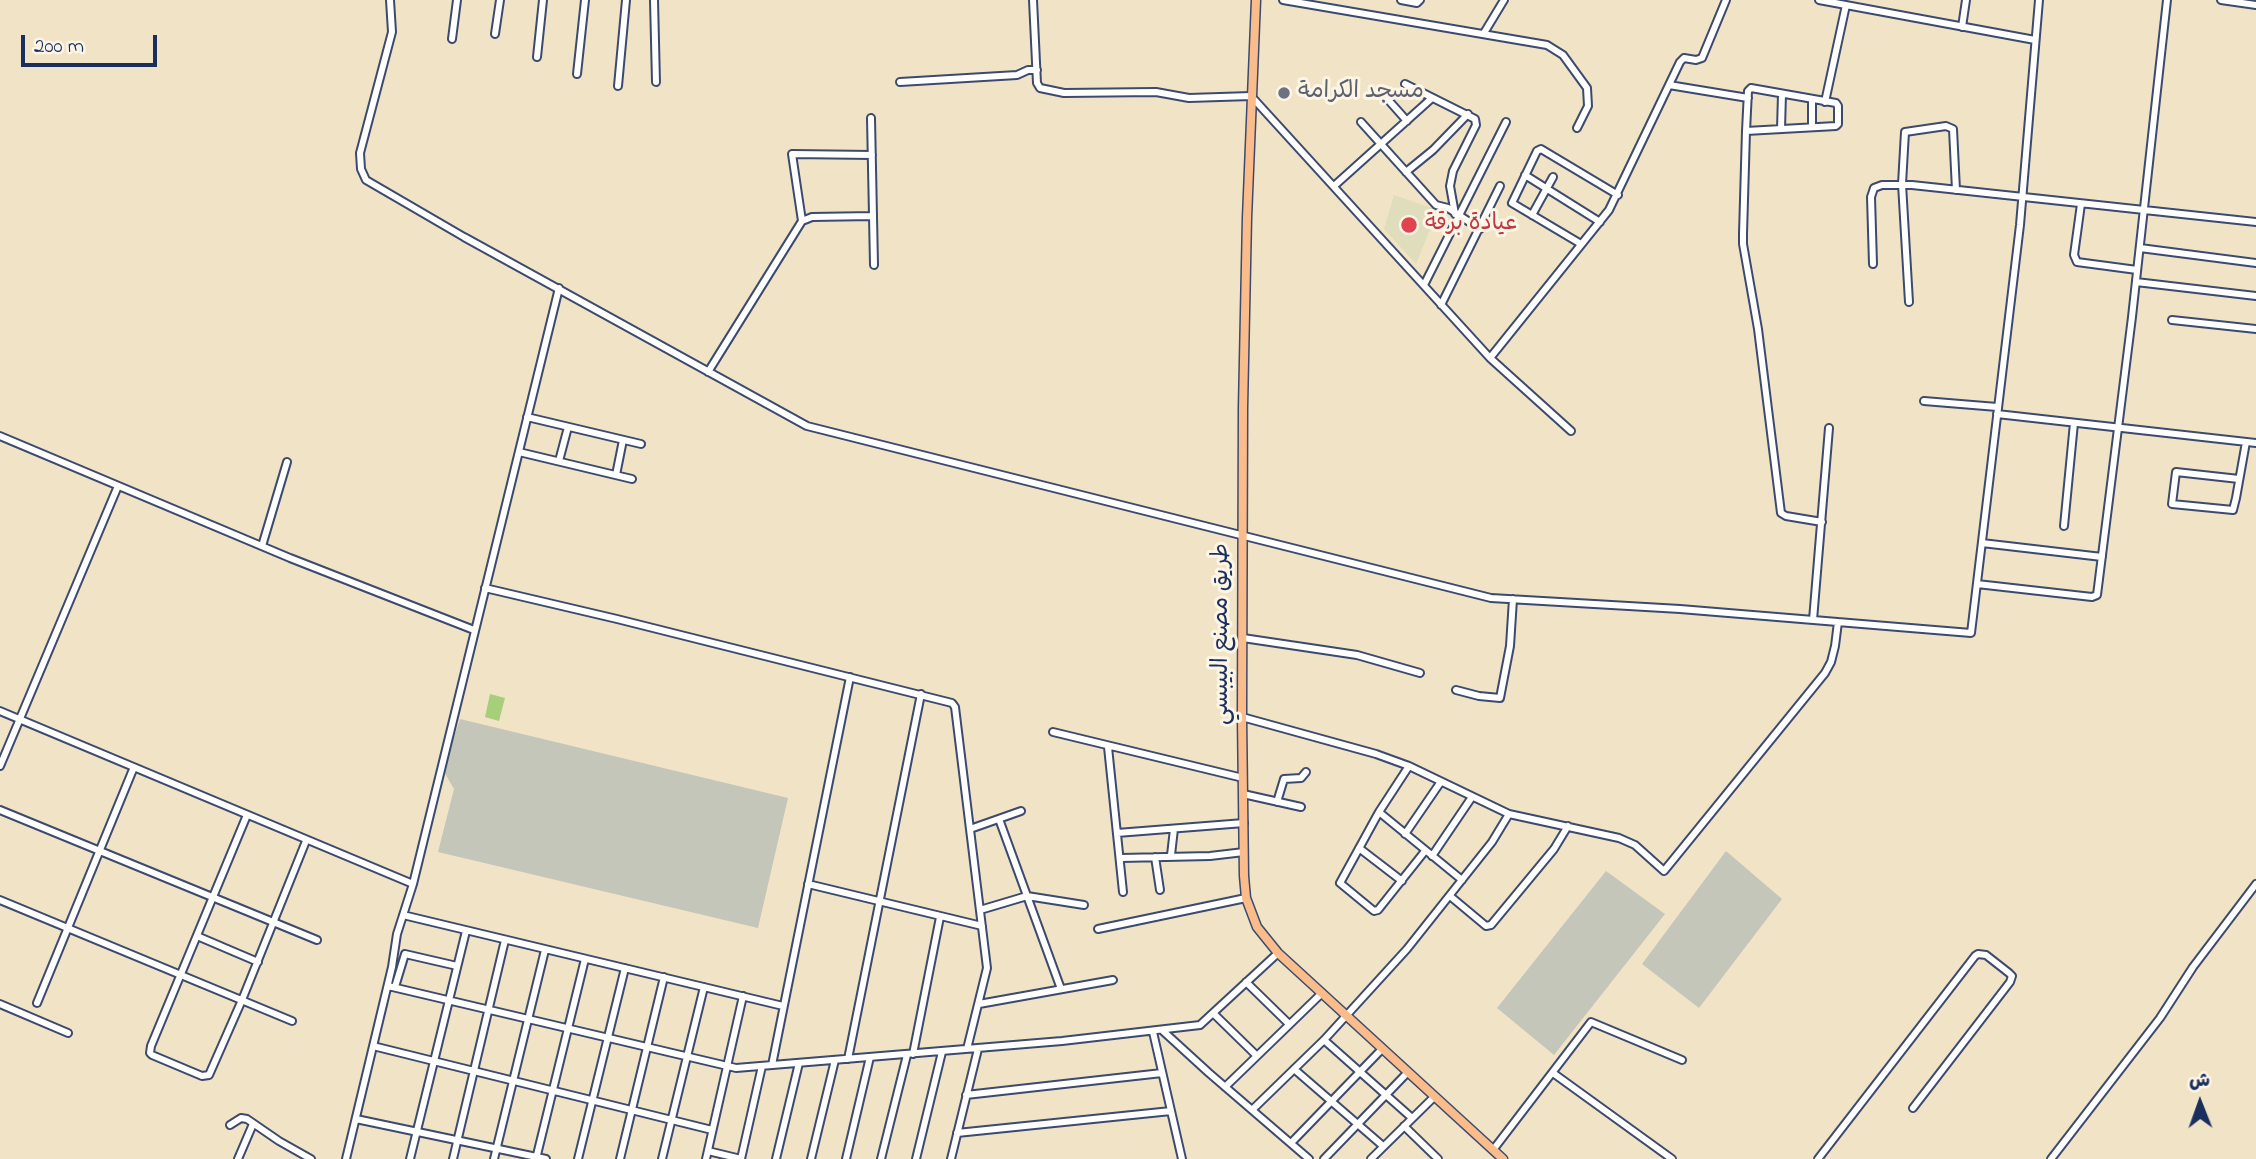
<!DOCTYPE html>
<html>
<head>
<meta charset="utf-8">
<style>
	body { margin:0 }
	#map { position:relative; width:2256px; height:1159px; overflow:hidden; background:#f1e4c6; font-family:"Indie Flower","Playpen Sans Arabic",sans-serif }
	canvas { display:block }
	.north { position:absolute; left:2165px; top:1068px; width:70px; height:70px; -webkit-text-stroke:5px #fcf5e5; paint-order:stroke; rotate:359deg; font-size:19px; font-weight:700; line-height:28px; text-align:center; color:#1b2f5e }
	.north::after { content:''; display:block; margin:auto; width:24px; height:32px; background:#1b2f5e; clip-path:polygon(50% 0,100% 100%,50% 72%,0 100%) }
	.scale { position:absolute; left:21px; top:35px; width:136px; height:32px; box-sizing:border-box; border:4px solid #1b2f5e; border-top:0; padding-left:9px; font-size:21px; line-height:24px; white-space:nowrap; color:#1b2f5e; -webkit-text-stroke:5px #fcf5e5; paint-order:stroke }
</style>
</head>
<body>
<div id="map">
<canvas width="2256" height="1159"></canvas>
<div class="north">ش</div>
<div class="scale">200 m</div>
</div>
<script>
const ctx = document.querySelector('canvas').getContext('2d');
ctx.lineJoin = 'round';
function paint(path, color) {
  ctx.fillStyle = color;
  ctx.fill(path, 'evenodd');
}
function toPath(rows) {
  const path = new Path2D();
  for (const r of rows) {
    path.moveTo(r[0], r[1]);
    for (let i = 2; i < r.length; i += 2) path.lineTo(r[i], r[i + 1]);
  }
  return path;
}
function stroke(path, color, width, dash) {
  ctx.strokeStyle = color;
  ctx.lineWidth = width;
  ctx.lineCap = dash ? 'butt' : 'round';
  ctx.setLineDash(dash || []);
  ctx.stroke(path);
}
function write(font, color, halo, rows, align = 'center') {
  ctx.font = font + ' "Indie Flower","Playpen Sans Arabic",sans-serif';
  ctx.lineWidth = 6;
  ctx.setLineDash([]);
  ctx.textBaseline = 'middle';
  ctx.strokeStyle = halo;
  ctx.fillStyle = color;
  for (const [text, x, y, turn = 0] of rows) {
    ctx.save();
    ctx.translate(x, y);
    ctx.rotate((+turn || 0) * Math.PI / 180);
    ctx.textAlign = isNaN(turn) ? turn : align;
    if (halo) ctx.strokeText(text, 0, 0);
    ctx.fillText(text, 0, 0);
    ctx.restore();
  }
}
const built = toPath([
	[1394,195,1438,210,1416,264,1384,229]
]);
const industrial = toPath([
	[460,719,788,798,758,928,438,852,454,789,443,770],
	[1726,851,1782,899,1699,1008,1642,964],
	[1606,871,1665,914,1554,1055,1497,1008]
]);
const green = toPath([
	[490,694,505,698,499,721,485,717]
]);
const minor = toPath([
	[390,0,392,32,360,153,361,169,366,180,464,237,807,426,1491,598,1680,609,1971,633,2020,225,2039,0],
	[654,0,656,82],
	[1033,0,1037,83,1040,88,1064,93,1156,92,1189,98,1251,96,1490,358,1571,431],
	[1283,0,1547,45,1563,55,1587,88,1588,106,1577,128],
	[1401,0,1417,3,1420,0],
	[1819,0,2035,40],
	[2221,0,2256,5],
	[1962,27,1966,0],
	[1484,33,1504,0],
	[495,34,500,0],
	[452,39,457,0],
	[537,57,543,0],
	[577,74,585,0],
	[900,82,1017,75,1028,70,1037,70],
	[1405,84,1475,119,1476,125,1453,171,1450,186,1455,214],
	[1669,85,1748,98],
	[618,86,626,0],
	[1383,94,1407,121],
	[1825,102,1846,5],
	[871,118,874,265],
	[1361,122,1436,205,1448,208,1480,229],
	[1812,127,1812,99],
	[1781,129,1782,94],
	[1746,131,1836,126,1838,124,1838,106,1836,103,1751,88,1748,91,1746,131,1743,234,1743,244,1758,329,1781,513,1786,516,1822,522],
	[1406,172,1433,150,1468,114],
	[1525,175,1600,222],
	[1334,186,1432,98],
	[2081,204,2074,255,2077,262,2137,270],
	[1532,215,1553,177],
	[802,221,792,154,872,155],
	[1581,244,1512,203,1537,151,1541,149,1618,195],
	[2140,248,2256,263],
	[1873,264,1871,197,1874,188,1882,185,1912,185,2256,222],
	[2136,282,2256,296],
	[1424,285,1506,122],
	[1909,302,1902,184,1905,132,1946,126,1953,129,1956,190],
	[1441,305,1500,186],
	[2172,320,2256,329],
	[1490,358,1609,210,1680,62,1684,58,1696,60,1702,58,1726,0],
	[708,372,802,221,812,217,873,216],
	[1924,401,1997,407],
	[1997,414,2256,443],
	[527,417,641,444],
	[0,436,290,558,474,630],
	[519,452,632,479],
	[559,461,568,427],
	[616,475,623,440],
	[2239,479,2176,472,2172,504,2233,510,2236,498,2246,442],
	[2064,526,2074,423],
	[1982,543,2102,557],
	[262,546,287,462],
	[1977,584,2092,597,2097,595,2132,317,2167,0],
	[485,588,617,619,952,703,955,707,987,968,967,1049],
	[1813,620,1829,428],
	[1243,638,1357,655,1420,673],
	[1456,690,1479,696,1500,698,1510,646,1513,599],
	[0,711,413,884],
	[1242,717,1376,754,1409,766,1509,814,1619,838,1635,845,1664,871,1825,673,1831,662,1835,646,1838,622],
	[1053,732,1243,778],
	[1108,747,1123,892],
	[0,766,118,486],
	[1409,766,1379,812,1340,883,1374,911,1378,910,1425,851],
	[1243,794,1301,807],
	[1277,802,1284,779,1301,778,1306,772],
	[0,810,317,940],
	[1379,812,1462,880],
	[247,815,151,1046,150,1053,152,1055,202,1076,209,1075,242,1000,306,841],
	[999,819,1061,989],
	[970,829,1021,811],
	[1117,833,1244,823],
	[1405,834,1440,783],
	[1359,848,1402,881],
	[1171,855,1174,829],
	[1432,856,1472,797],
	[1155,857,1160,890],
	[1121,858,1210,856,1244,852],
	[808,884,982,926],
	[1450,896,1486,926,1491,925,1554,849,1568,826],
	[0,900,292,1021],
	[980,910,1027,896,1084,905],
	[403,915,783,1006],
	[1098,929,1246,898],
	[197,936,258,962],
	[1246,982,1289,1024],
	[388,986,736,1068,1062,1041,1200,1025,1278,953],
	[395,987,405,954,457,966],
	[37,1003,134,767],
	[0,1004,68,1033],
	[979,1004,1113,980],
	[1214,1014,1256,1055],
	[1163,1031,1209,1073,1309,1159],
	[1153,1032,1182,1159],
	[1324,1040,1412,1118],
	[373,1046,712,1130],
	[913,1054,940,917],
	[848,1059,921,694],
	[772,1065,850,677],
	[1294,1069,1383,1146],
	[1553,1073,1672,1159],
	[1225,1087,1322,993],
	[966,1095,1162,1073],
	[1252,1110,1324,1040,1407,949,1492,842,1509,814],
	[356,1119,546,1159],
	[230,1125,241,1118,247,1119,279,1141,311,1159],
	[1404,1126,1438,1159],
	[957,1133,1171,1111],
	[1291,1143,1382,1049],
	[1493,1150,1591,1022,1682,1060],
	[708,1151,741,1159],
	[238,1159,253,1124],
	[346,1159,392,967,397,934,413,884,559,288],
	[410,1159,466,931],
	[453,1159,505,940],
	[494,1159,545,950],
	[536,1159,585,959],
	[578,1159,625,968],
	[620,1159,664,977],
	[662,1159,704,987],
	[706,1159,743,996],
	[741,1159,762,1066],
	[776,1159,799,1063],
	[811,1159,835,1060],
	[846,1159,870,1057],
	[881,1159,907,1055],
	[916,1159,942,1052],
	[951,1159,978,1049],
	[1324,1159,1408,1072],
	[1371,1159,1434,1097],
	[1818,1159,1975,956,1978,954,1986,955,2009,973,2012,976,2010,982,1913,1108],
	[2051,1159,2160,1018,2193,967,2256,884]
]);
const major = toPath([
	[1256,0,1247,218,1243,408,1242,717,1244,876,1246,898,1257,927,1278,953,1503,1159]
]);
const markers = [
	[1284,93,7,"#6b7280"],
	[1409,225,9,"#e0444e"]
];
const worshipNames = [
	["مسجد الكرامة",1298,93]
];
const healthNames = [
	["عيادة برقة",1425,225]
];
const streetNames = [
	["طريق مصنع البيبسي",1223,634,-90]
];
paint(built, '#dfddbb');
paint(industrial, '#c3c6b9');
paint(green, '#a7cf7a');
stroke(minor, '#3b4a6e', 10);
stroke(major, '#3b4a6e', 11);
stroke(minor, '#fff', 6);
stroke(major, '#fabc8b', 8);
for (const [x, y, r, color] of markers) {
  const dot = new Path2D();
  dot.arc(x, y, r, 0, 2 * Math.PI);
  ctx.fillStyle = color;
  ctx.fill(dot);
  stroke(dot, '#fcf5e5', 2.5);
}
write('23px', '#5b616d', '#fcf5e5', worshipNames, 'left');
write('23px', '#be3a42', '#fcf5e5', healthNames, 'left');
write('23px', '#1b2f5e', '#fcf5e5', streetNames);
</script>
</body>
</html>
